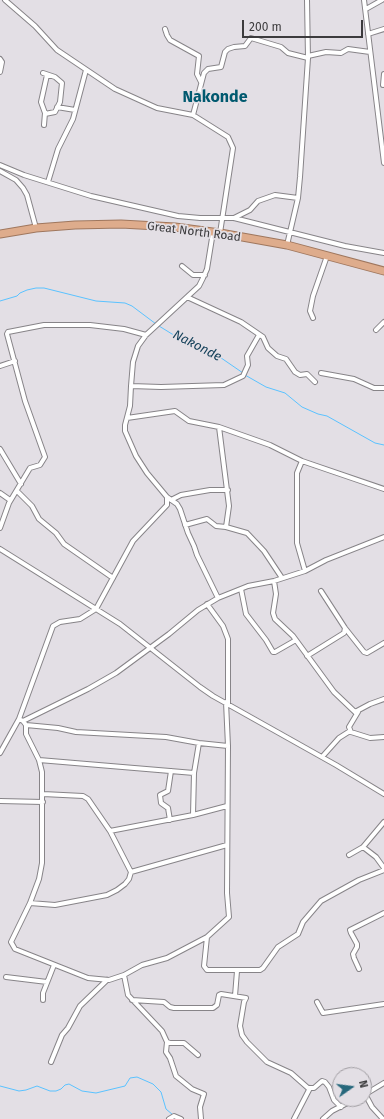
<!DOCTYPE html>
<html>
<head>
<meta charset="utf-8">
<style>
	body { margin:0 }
	#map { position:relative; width:384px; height:1119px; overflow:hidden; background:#e3dfe5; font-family:"Fira Sans",sans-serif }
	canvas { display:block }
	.north { position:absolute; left:332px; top:1067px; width:40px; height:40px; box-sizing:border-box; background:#e3dfe5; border:1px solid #a09da2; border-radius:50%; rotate:76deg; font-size:11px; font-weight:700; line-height:16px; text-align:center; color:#3c3b3d }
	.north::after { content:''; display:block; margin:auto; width:14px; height:18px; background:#27687c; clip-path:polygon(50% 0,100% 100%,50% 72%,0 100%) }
	.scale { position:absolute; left:242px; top:20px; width:121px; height:18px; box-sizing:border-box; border:2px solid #3c3b3d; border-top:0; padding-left:5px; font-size:12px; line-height:14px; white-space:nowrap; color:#3c3b3d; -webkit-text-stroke:3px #e3dfe5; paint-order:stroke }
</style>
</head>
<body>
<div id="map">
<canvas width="384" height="1119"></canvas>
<div class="north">N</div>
<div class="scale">200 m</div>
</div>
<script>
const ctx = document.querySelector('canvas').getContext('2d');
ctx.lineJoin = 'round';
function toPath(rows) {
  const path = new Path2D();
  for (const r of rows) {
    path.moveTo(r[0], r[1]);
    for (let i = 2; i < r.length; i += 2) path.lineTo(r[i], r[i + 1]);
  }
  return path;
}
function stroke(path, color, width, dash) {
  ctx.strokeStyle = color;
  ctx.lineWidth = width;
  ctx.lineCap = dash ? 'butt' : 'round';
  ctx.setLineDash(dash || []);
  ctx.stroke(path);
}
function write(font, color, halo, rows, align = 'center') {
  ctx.font = font + ' "Fira Sans",sans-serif';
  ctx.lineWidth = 3.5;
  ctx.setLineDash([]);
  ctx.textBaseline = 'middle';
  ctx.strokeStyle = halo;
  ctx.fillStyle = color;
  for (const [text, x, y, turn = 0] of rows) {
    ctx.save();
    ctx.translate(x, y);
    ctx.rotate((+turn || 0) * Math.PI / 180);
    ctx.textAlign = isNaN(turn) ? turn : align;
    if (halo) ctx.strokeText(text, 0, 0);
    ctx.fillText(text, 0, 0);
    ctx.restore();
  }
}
const stream = toPath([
	[0,301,17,296,20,293,27,290,36,288,44,288,96,301,125,303,132,306,156,324],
	[159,326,185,342,197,345,211,351,243,373],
	[245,375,266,387,285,393,302,407,318,414,327,416,375,443,384,445],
	[0,1086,19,1091,26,1090,37,1086,50,1091,56,1091,61,1089,65,1085,69,1084,82,1091,96,1093,125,1086,130,1078,137,1077,153,1084,161,1092,166,1109,173,1115]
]);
const minor = toPath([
	[5,0,35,26,57,50,115,89,157,108,193,115,228,137,233,148,220,233],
	[364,0,384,163],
	[366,9,382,0],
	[165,29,167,35,170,40,199,56,197,74,201,82],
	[368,34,384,29],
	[308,56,326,52,341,53,348,49,370,52],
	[0,59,2,62,0,72],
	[43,73,55,77,62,83,60,102,55,112,45,114],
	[383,85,384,74],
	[57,107,75,110],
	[193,115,204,73,208,69,221,67,225,52,228,49,234,47,245,46,251,38,281,47,288,53,308,58],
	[44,125,45,113,41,102,47,75],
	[0,165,24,175,91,196,178,216,200,218,234,218,345,246,384,253],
	[0,171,16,180,23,188,27,195,36,228],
	[48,182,58,149,73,119,86,70],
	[234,218,250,210,258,201,275,195,298,198],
	[287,245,298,198,300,177,308,58,307,0],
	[182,266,193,275,205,275],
	[187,297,241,322,263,337,268,348,277,356,286,359,295,372,300,375,307,374,315,382],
	[313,318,310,311,313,296,327,256],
	[376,330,384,322],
	[0,366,15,361],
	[321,373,354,379,374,388,384,388],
	[131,386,161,387,224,385,243,376,248,365,247,356,259,335],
	[127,418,175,411,189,421,219,427,270,445,302,461,384,489],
	[219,427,229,506,226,527],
	[0,449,21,484],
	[302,461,297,473,297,543,305,571],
	[17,491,32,506,39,519,56,533,64,544,113,578],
	[0,493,10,500],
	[167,497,177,504,180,509,188,533,194,546,197,555,218,598],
	[171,500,181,495,210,490,228,490],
	[185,525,207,519,216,526,226,527,247,533,264,551,282,578],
	[0,528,9,503,30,468,40,465,45,457,25,401,7,334,8,332,44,325,90,325,124,329,146,335],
	[0,549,120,624,200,687,213,696,336,765,384,794],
	[274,581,276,594,273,613,275,619,293,636,334,692,355,712,370,704,384,699],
	[241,589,246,614,266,640,273,652,275,652,296,640],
	[321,591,345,628,364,652,367,653,384,643],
	[207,604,223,626,228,639,228,704],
	[307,656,344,633,345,628],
	[358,712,349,727,351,732,370,738,384,737],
	[19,719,23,721,26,725,26,734,39,760,42,772,42,863,39,879,30,903,11,942,15,949,88,978,109,980,124,975,142,965,167,958,207,937,229,917,227,893,228,746,226,702],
	[23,721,88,689,116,673,169,634,198,610,218,598,248,586,274,581,305,571,326,560,384,537],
	[26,725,58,728,76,732,166,737,199,743,228,746],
	[0,753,19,719,53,626,60,622,80,619,96,609,133,541,167,505,167,497,147,473,136,456,125,431,125,425,130,406,131,386,133,362,138,346,146,335,199,286,203,278,207,269,213,232],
	[322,757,339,738,350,731],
	[39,760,194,773],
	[0,801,43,802],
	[193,815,194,773,199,743],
	[170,820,168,808,161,803,160,795,168,791,171,771],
	[110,831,193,815,227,806],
	[363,847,376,857,384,868],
	[349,855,363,847,384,822],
	[131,872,227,845],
	[30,903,55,905,107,895,117,890,125,884,129,879,131,872,110,831,88,799,83,796,43,794],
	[207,937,204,966,207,970,260,970,263,968,278,947,298,934,303,922,321,901,359,880,384,870],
	[359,969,354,958,353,954,357,947,357,944,351,933,350,930,384,913],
	[124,975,128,995,162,1031,167,1042,170,1043,184,1043,198,1055],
	[6,977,47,982],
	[235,996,237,971],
	[43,1000,43,993,54,965],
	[132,1000,164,1002,170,1007,174,1008,213,1008,217,1005,219,995,221,994,246,998,244,1002,240,1026,242,1035,247,1042,267,1062,291,1073,308,1088,314,1088,322,1081,325,1082,329,1087,334,1100,341,1107],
	[317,1002,323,1013,384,1004],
	[167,1042,166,1052,170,1058,176,1076,192,1089,204,1094,200,1107,201,1119],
	[51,1062,62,1035,68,1028,80,1006,107,980],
	[365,1094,372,1107,383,1119],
	[364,1095,384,1083],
	[169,1119,174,1116,181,1119],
	[294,1119,310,1088],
	[323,1119,332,1111,355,1099]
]);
const trunk = toPath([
	[0,234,36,228,75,225,121,224,175,227,220,233,287,245,384,271]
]);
const streetNames = [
	["Great North Road",194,232,7]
];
const waterNames = [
	["Nakonde",197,346,27]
];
const districtNames = [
	["Nakonde",215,98]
];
stroke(stream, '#5ac2ff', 1);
stroke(minor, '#878488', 6);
stroke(trunk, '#9f775e', 9);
stroke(minor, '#fff', 4);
stroke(trunk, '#deac8c', 7);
write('12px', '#3c3b3d', '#e3dfe5', streetNames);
write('italic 13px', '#15415a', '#e3dfe5', waterNames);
write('bold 16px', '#00596f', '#e3dfe5', districtNames);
</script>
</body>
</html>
